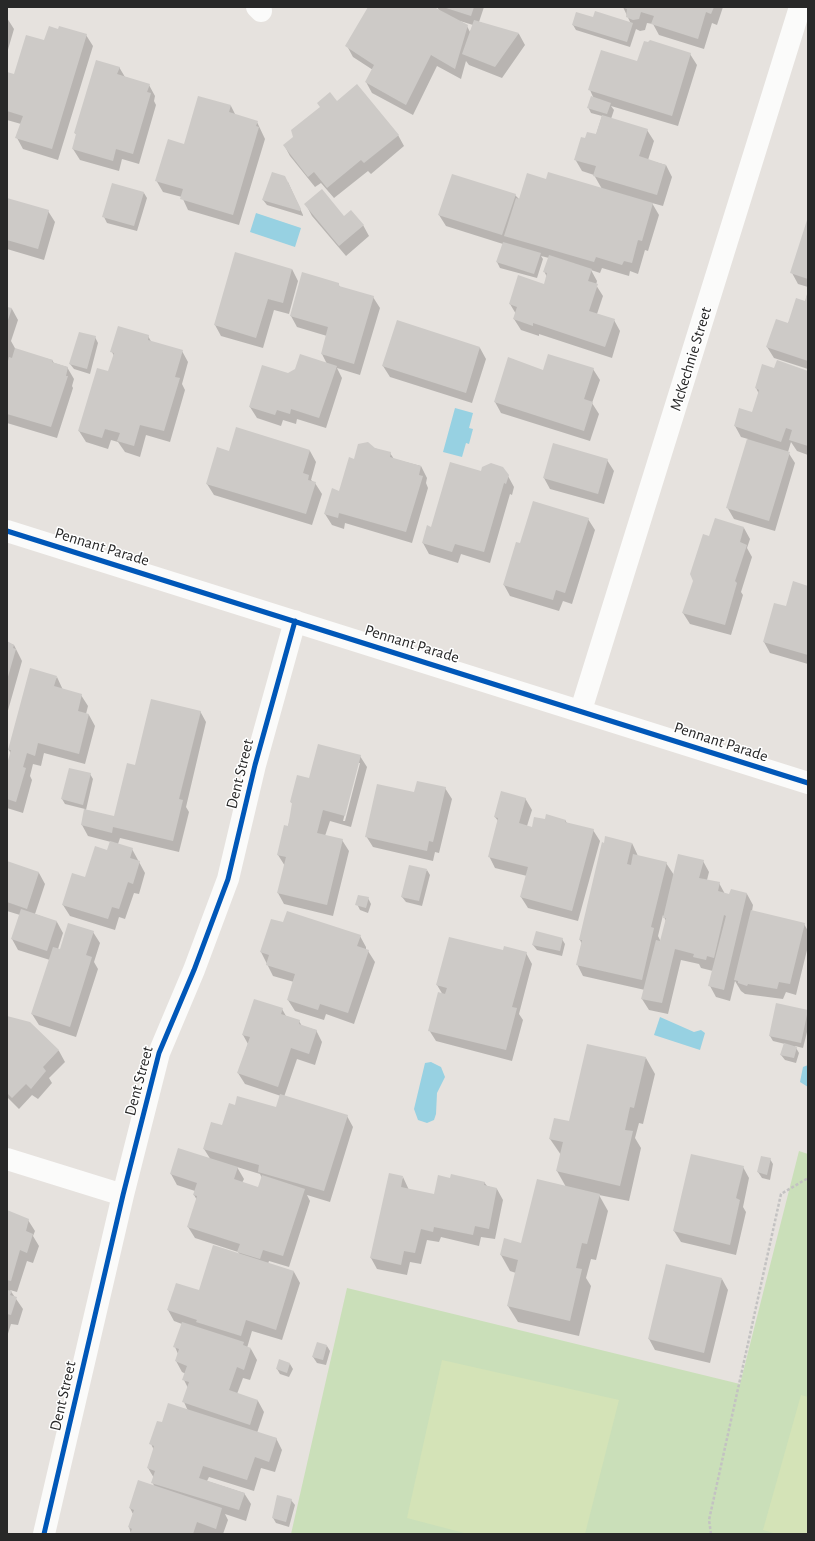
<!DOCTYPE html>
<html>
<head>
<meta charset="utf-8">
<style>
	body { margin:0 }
	#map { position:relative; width:815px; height:1541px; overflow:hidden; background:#e6e2de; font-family:"Alegreya Sans",sans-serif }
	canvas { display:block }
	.frame { position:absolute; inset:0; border:8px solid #282828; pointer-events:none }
</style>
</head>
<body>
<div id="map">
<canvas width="815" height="1541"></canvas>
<div class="frame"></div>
</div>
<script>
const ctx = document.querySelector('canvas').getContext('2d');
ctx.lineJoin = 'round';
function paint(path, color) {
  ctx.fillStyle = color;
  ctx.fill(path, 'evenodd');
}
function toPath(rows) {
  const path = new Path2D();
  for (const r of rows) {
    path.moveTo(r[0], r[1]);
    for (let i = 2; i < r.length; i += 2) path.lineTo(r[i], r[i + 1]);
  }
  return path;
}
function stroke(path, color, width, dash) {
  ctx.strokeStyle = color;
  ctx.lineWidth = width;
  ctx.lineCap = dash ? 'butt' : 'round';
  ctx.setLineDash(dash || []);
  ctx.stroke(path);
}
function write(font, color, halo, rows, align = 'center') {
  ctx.font = font + ' "Alegreya Sans",sans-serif';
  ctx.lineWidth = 3;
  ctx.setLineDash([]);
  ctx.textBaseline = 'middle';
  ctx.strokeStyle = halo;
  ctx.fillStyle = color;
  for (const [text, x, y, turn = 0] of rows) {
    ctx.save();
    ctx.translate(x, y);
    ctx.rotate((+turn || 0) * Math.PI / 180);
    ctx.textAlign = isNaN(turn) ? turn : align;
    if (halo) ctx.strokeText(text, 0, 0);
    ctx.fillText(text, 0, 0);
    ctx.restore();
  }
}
const green = toPath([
	[799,1151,808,1154,808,1534,291,1534,347,1288,740,1384]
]);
const pitch = toPath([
	[442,1360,619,1400,585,1534,468,1534,407,1518],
	[801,1395,808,1397,808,1534,777,1534,763,1530]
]);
const water = toPath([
	[256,213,301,228,295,247,250,232],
	[455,408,473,413,469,428,473,429,469,444,466,443,462,457,443,452],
	[660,1017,694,1032,701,1030,705,1033,700,1050,654,1035],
	[431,1062,441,1067,445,1077,437,1093,436,1114,434,1120,427,1123,418,1120,414,1109,425,1063],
	[808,1065,808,1087,800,1082,803,1067]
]);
const shadow = toPath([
	[369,7,432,7,439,10,437,7,484,7,479,22,519,34,525,45,502,78,469,65,466,61,461,79,437,66,413,115,372,93,366,82,373,70,353,57,347,46],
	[460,21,473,25,470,32,467,26],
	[623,7,723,7,717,25,712,23,704,49,659,35,653,24,647,23,645,30,640,31,636,29,630,47,576,30,573,25,594,18,631,24],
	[7,18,14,29,7,53],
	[58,30,86,35,93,46,58,160,23,149,17,138,21,124,7,120,7,73,15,75,45,42],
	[690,54,697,65,678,126,611,106,614,110,611,119,647,130,654,141,648,160,666,165,672,177,663,206,652,203,659,215,648,251,645,250,638,274,630,271,629,276,602,268,600,273,591,270,597,281,596,285,603,296,597,314,614,320,620,331,612,358,539,334,539,336,521,330,514,319,516,314,510,304,545,285,547,277,544,271,549,258,541,256,543,259,537,278,500,268,497,262,503,244,446,226,439,215,515,195,520,200,547,180,602,189,594,175,582,171,575,159,585,140,596,135,602,116,591,113,588,107,594,99,590,90,638,63],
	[119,67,125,77,149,85,155,96,154,101,156,105,139,164,122,159,119,171,80,160,73,149,77,136,75,133],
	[199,97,231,106,236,116,257,122,265,139,239,225,188,210,182,197,163,192,156,180,185,145],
	[398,135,404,146,371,174,368,171,334,198,321,183,315,187,290,156,284,145],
	[288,182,303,215,303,216,267,205,263,200],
	[144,193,147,198,137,231,107,223,104,217],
	[7,199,48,211,55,222,44,260,7,249],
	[306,205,363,225,369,236,346,256,312,216],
	[808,219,808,287,798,284,792,273],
	[292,269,298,281,289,314,274,310,263,348,221,336,215,325],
	[338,284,341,288,373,297,380,308,360,375,337,368,342,378,326,428,297,419,296,424,283,420,281,426,257,418,250,407,288,374,327,364,322,354,327,336,297,327,291,316],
	[807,295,808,296,808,369,774,358,767,347,805,303],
	[7,308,12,309,18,320,11,341,16,350,52,360,54,363,67,367,74,379,72,386,73,388,57,438,7,423],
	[148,336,152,343,182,351,188,362,182,384,185,390,170,442,146,435,140,457,125,452,118,442,111,440,108,449,86,442,79,431,109,372,114,356,112,352],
	[95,337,98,343,90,374,74,369,70,364],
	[480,348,486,359,472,403,390,377,383,366],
	[509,358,543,371,593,369,600,380,592,403,599,414,590,441,501,413,495,402],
	[774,369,808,372,808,455,797,451,791,442,788,452,795,463,775,531,734,519,727,507,748,439,741,437,735,426,753,414,759,394,756,388],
	[374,448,390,453,394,459,421,466,427,478,426,483,428,488,412,543,345,523,344,529,332,525,325,514,340,492,355,460],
	[310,451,316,462,311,480,315,483,322,494,312,525,214,495,207,484,229,452],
	[607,460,614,471,604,504,550,489,544,478],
	[508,476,514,487,512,495,510,494,490,563,461,554,458,563,429,554,423,543,427,527,432,528],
	[588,519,595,530,572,604,563,601,559,611,510,596,504,585,521,544],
	[744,528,750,539,747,548,752,557,741,592,743,595,731,635,690,624,683,613,709,537],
	[808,587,808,664,770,653,764,642,787,607],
	[7,642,14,645,22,661,7,714],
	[57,677,63,690,81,695,88,706,86,714,89,715,95,726,85,764,44,753,41,766,33,764,30,776,32,780,23,813,7,808,7,768,11,754,9,750],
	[200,711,206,722,186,807,189,812,179,852,120,838,118,844,132,849,145,873,139,894,134,893,125,919,119,917,115,930,70,916,63,905,108,851,111,842,88,836,82,825,85,809,65,804,62,799,90,774,93,779,86,810,115,817,136,766],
	[360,756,367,767,351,827,330,821,325,836,342,840,349,851,333,916,284,904,278,893,285,866,278,855,288,827,293,805,291,802,310,779],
	[358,763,360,763,345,821,343,821],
	[445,788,452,799,439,853,435,852,433,861,373,847,366,836,415,793],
	[525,798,532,810,527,826,532,828,546,821,565,820,567,823,593,830,600,841,578,921,528,908,521,897,527,876,495,868,489,856,498,821,495,817],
	[632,843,638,856,666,863,674,875,703,861,709,872,707,880,719,883,725,894,747,894,753,905,752,911,804,924,808,931,808,946,796,995,786,992,783,999,745,994,741,991,735,981,730,1001,716,997,710,986,713,971,701,968,699,964,681,960,668,1014,649,1010,642,999,645,990,583,976,577,964,582,944,580,940],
	[663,915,666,921,661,942,658,936],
	[7,862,39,873,45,884,35,914,57,922,63,933,58,949,60,950,93,932,100,943,94,962,98,969,76,1037,39,1025,32,1014,50,960,18,950,12,939,20,915,7,911],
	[427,870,430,875,422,906,406,902,402,897],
	[368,898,371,904,368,913,360,910,357,904],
	[284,924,360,936,366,947,366,950,368,951,375,962,354,1024,326,1014,324,1020,295,1011,288,1000,294,982,273,976,261,952],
	[562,939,565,944,562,956,537,950,533,945],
	[503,952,526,953,532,964,519,1014,523,1020,512,1061,436,1041,429,1030,443,995,437,985],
	[282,1009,286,1016,299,1021,302,1026,316,1030,322,1042,315,1065,297,1059,284,1097,347,1116,353,1127,330,1202,307,1195,310,1201,289,1267,269,1261,268,1264,294,1272,300,1283,282,1340,252,1331,247,1348,251,1349,257,1360,250,1380,243,1378,237,1394,258,1401,264,1412,257,1433,276,1438,282,1450,275,1472,261,1468,254,1491,209,1477,207,1481,244,1493,251,1504,246,1521,225,1514,228,1520,223,1534,131,1534,129,1527,133,1514,130,1508,155,1487,152,1482,154,1478,148,1468,154,1450,151,1444,163,1424,188,1411,184,1402,188,1388,184,1380,186,1374,182,1372,176,1361,178,1354,175,1347,182,1324,174,1321,168,1310,199,1291,240,1255,238,1252,195,1238,188,1227,197,1200,194,1195,195,1191,177,1185,171,1174,211,1160,204,1149,223,1127,235,1106,277,1108,281,1096,245,1084,238,1073,248,1044,243,1035],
	[237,1167,260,1174,262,1178,259,1188,242,1183,244,1179],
	[808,1011,808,1028,803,1048,795,1046,799,1053,796,1063,785,1060,781,1055,785,1044,773,1041,770,1036],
	[7,1017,30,1023,59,1051,65,1062,49,1078,52,1083,38,1099,32,1095,19,1109,7,1097],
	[646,1058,655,1074,643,1124,639,1123,635,1138,641,1148,629,1201,599,1195,608,1211,596,1260,591,1259,586,1278,591,1286,579,1336,518,1322,508,1306,516,1273,510,1271,501,1255,522,1244,566,1187,557,1171,561,1155,550,1139],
	[692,1155,743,1167,749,1178,743,1207,746,1212,736,1255,681,1242,674,1231],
	[770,1159,773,1164,770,1180,762,1178,758,1172],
	[403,1177,409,1190,435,1195,451,1180,484,1182,487,1186,497,1189,503,1200,495,1239,481,1237,479,1246,441,1237,439,1242,427,1240,421,1264,410,1262,407,1275,377,1269,371,1258],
	[7,1212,28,1220,35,1231,33,1236,39,1246,33,1263,27,1261,17,1292,10,1290,23,1309,18,1325,11,1324,7,1337],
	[722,1279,728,1290,710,1363,655,1350,649,1339],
	[327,1346,330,1351,326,1365,317,1363,313,1357],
	[290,1364,293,1369,289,1377,280,1374,277,1369],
	[291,1500,295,1505,289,1527,276,1523,273,1518]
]);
const building = toPath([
	[368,7,434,7,468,25,455,69,431,55,406,105,365,82,374,65,345,46],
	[443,7,474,7,471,16],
	[621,7,714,7,711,14,706,12,698,39,651,24,654,16,641,12,639,19,633,20,626,17,627,9],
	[595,11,633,23,627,42,572,25,576,12,593,17],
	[474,20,519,33,495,67,462,54],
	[49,26,58,29,59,26,87,34,52,149,15,138,23,116,7,111,7,72,14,74,26,35,44,40],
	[650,40,691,53,672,116,588,90,601,50,637,61,644,41,648,42],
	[96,60,120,67,117,74,150,84,147,92,151,93,133,154,116,149,113,161,72,149,76,134,74,133],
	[357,84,399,135,364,163,361,160,327,188,314,172,308,177,283,145,293,137,291,130,320,107,317,103,330,92,337,101],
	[198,96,231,105,229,112,258,121,256,126,259,127,233,215,180,199,183,189,155,181,168,139,184,144],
	[591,96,611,103,607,114,587,108],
	[602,115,648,129,639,156,666,165,657,195,593,176,596,166,574,160,581,137,585,138,587,132,596,134],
	[272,172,285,176,301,209,300,211,262,200],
	[548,172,653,203,642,241,638,240,632,263,624,261,622,265,596,257,594,262,504,236,516,198,519,199,527,173,546,179],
	[452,174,516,194,502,235,438,215],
	[112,183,144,192,134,226,102,217],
	[322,189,344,216,351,210,364,225,339,246,304,204],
	[7,198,49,210,38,249,7,240],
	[808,217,808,279,790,273],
	[503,242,541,253,534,274,496,262],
	[235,252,292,269,283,303,268,299,256,338,214,325],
	[549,255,592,269,588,281,598,284,589,311,615,319,605,347,533,323,533,326,513,319,517,307,509,304,518,275,544,284,547,273,543,272],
	[302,272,339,283,339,286,374,296,354,364,321,354,328,327,290,316],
	[807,294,808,361,766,347,776,319,788,323,796,298,805,301],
	[7,307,12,308,7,323],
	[397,320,480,347,466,393,382,366],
	[118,326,149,335,148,340,183,350,175,377,180,378,164,431,140,425,134,446,117,441,120,433,105,429,102,438,78,431,97,368,108,371,114,353,110,352],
	[79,332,96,336,87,369,69,364],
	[15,348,53,360,52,362,68,367,66,376,68,376,51,427,7,414,7,365,9,357,12,358],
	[300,354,337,366,319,418,291,409,290,414,277,410,275,415,249,407,262,365,288,373,295,369],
	[548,354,594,368,584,399,593,402,584,431,494,402,508,357,543,370],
	[777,360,808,371,808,446,789,440,792,430,786,428,781,442,734,426,739,408,752,412,759,390,755,388,762,364,774,368],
	[236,427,310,450,303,473,309,475,308,480,316,482,306,514,206,484,217,447,229,451],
	[747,439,790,452,769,521,726,508],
	[368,442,375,448,391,452,390,457,421,466,419,475,423,476,406,532,339,513,338,518,324,514,332,488,339,491,349,457,354,459,358,444],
	[553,443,608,459,598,494,543,478],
	[450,462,481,471,482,467,491,463,503,467,509,475,506,484,504,483,484,552,455,544,452,552,422,543,427,525,431,527],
	[533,501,589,518,565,593,556,590,553,600,503,585,516,542,520,543],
	[715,518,744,527,740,542,747,545,735,581,737,583,725,625,682,613,693,581,690,574,703,534,709,536],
	[793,581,808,586,808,655,763,642,774,603,786,606],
	[7,641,14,645,13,648,16,649,7,680],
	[30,668,57,676,54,686,82,694,78,711,89,714,79,754,38,743,35,756,27,753,23,767,26,768,16,802,7,799,7,764,11,750,8,750],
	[151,699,201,711,179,799,183,800,173,841,113,827,112,833,81,825,84,809,114,816,127,763,135,765],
	[318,744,361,755,345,816,323,810,317,833,343,839,327,905,277,893,286,857,277,855,284,825,288,826,290,815,292,803,290,802,297,775,309,778],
	[69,768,91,773,83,805,61,799],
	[417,781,446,787,433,842,429,841,427,851,365,837,377,784,414,792],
	[501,791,526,798,519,823,532,827,534,817,545,819,546,814,566,820,565,822,594,829,572,911,520,897,528,867,488,857,498,818,494,817],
	[605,836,632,843,627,864,631,865,633,854,667,862,651,927,654,928,642,980,576,965,582,940,579,940,602,842,604,843],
	[110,841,133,848,130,858,140,861,133,884,128,882,119,909,112,907,108,919,62,905,72,873,85,877,95,846,107,850],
	[678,854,704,860,699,878,720,882,718,891,729,894,731,889,747,893,724,990,708,986,726,916,724,915,714,958,707,956,706,960,693,957,694,954,675,949,662,1003,641,999,656,940,660,941,666,918,663,918],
	[7,861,39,872,27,909,7,902],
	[409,865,427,869,419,901,401,897],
	[358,895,369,897,366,908,355,905],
	[21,909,57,921,47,951,11,939],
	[751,910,805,923,790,984,779,982,777,989,748,984,747,986,738,983,738,981,734,980],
	[287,911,361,935,357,946,369,950,348,1013,320,1004,318,1010,287,1000,295,974,266,965,269,955,260,952,271,919,283,922],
	[68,923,94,931,86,955,92,957,70,1027,31,1014,53,947,60,949],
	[536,931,563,938,560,951,532,945],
	[449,937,503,950,504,946,527,952,512,1007,517,1008,506,1050,428,1031,438,992,445,994,447,988,436,985],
	[254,999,283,1008,281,1014,300,1020,299,1024,317,1030,309,1054,291,1048,278,1087,237,1073,250,1037,242,1035],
	[776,1003,808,1010,801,1043,769,1036],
	[7,1016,30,1022,59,1050,43,1067,46,1071,31,1089,26,1084,12,1098,7,1093],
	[784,1043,797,1047,794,1058,780,1055],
	[587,1044,646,1057,634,1108,630,1107,625,1130,633,1131,620,1186,556,1171,563,1142,549,1139,554,1118,569,1121],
	[280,1094,348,1115,324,1191,258,1172,259,1165,203,1149,211,1122,222,1125,229,1103,235,1105,237,1096,276,1107],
	[178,1148,238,1167,234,1179,258,1187,262,1175,305,1189,283,1256,263,1250,260,1259,237,1252,240,1244,187,1227,197,1196,193,1195,197,1183,170,1174],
	[691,1154,744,1166,736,1198,740,1200,730,1245,673,1231],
	[761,1156,771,1158,767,1175,757,1172],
	[389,1173,403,1176,401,1187,434,1194,438,1175,450,1178,451,1174,485,1182,484,1185,497,1188,489,1229,475,1226,473,1235,434,1227,433,1232,421,1229,415,1253,404,1251,401,1265,370,1258],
	[537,1179,600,1194,587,1244,582,1243,576,1268,582,1269,570,1321,507,1306,518,1260,500,1255,504,1238,521,1243],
	[7,1210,29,1219,26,1231,33,1234,27,1253,20,1250,11,1281,7,1280],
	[213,1245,294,1271,276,1330,246,1320,241,1336,196,1322,197,1320,167,1310,176,1283,199,1290],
	[666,1264,722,1278,704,1353,648,1339],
	[7,1290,12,1291,10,1295,17,1297,11,1315,7,1314],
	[182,1322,244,1342,243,1345,251,1348,244,1370,237,1367,229,1390,258,1400,250,1425,182,1402,189,1382,182,1380,187,1366,175,1361,179,1349,173,1347],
	[317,1342,327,1345,323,1360,312,1357],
	[279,1359,290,1363,287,1373,276,1369],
	[168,1403,277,1438,269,1462,255,1457,247,1480,203,1466,199,1478,245,1493,239,1510,151,1483,155,1471,147,1468,154,1446,149,1444,157,1421,162,1422],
	[138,1480,222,1508,216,1529,197,1522,193,1534,130,1534,132,1529,128,1527,134,1510,129,1508],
	[277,1495,292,1499,286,1522,272,1518]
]);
const path = toPath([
	[711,1534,709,1520,781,1194,808,1178]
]);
const minor = toPath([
	[257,7,261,11],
	[7,531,808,783],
	[581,710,800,7],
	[7,1159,123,1195],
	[44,1534,123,1195,159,1053,194,970,228,879,255,765,295,621]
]);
const cycleway = toPath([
	[7,531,808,783],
	[44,1534,123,1195,159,1053,194,970,228,879,255,765,295,621]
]);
const streetNames = [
	["McKechnie Street",691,359,-73],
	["Pennant Parade",102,547,17],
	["Pennant Parade",412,644,17],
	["Pennant Parade",721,742,18],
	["Dent Street",240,774,-76],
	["Dent Street",139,1081,-75],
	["Dent Street",63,1396,-77]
];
paint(green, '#cadfb9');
paint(pitch, '#d4e3b7');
paint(water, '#97d1e2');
paint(shadow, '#0003');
paint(building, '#cdcac7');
stroke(path, '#c3c2c2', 2.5, [3, 2]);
stroke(minor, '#fbfbfa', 22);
stroke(cycleway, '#0057b8', 5);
write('16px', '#282828', '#fff', streetNames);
</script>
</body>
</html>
